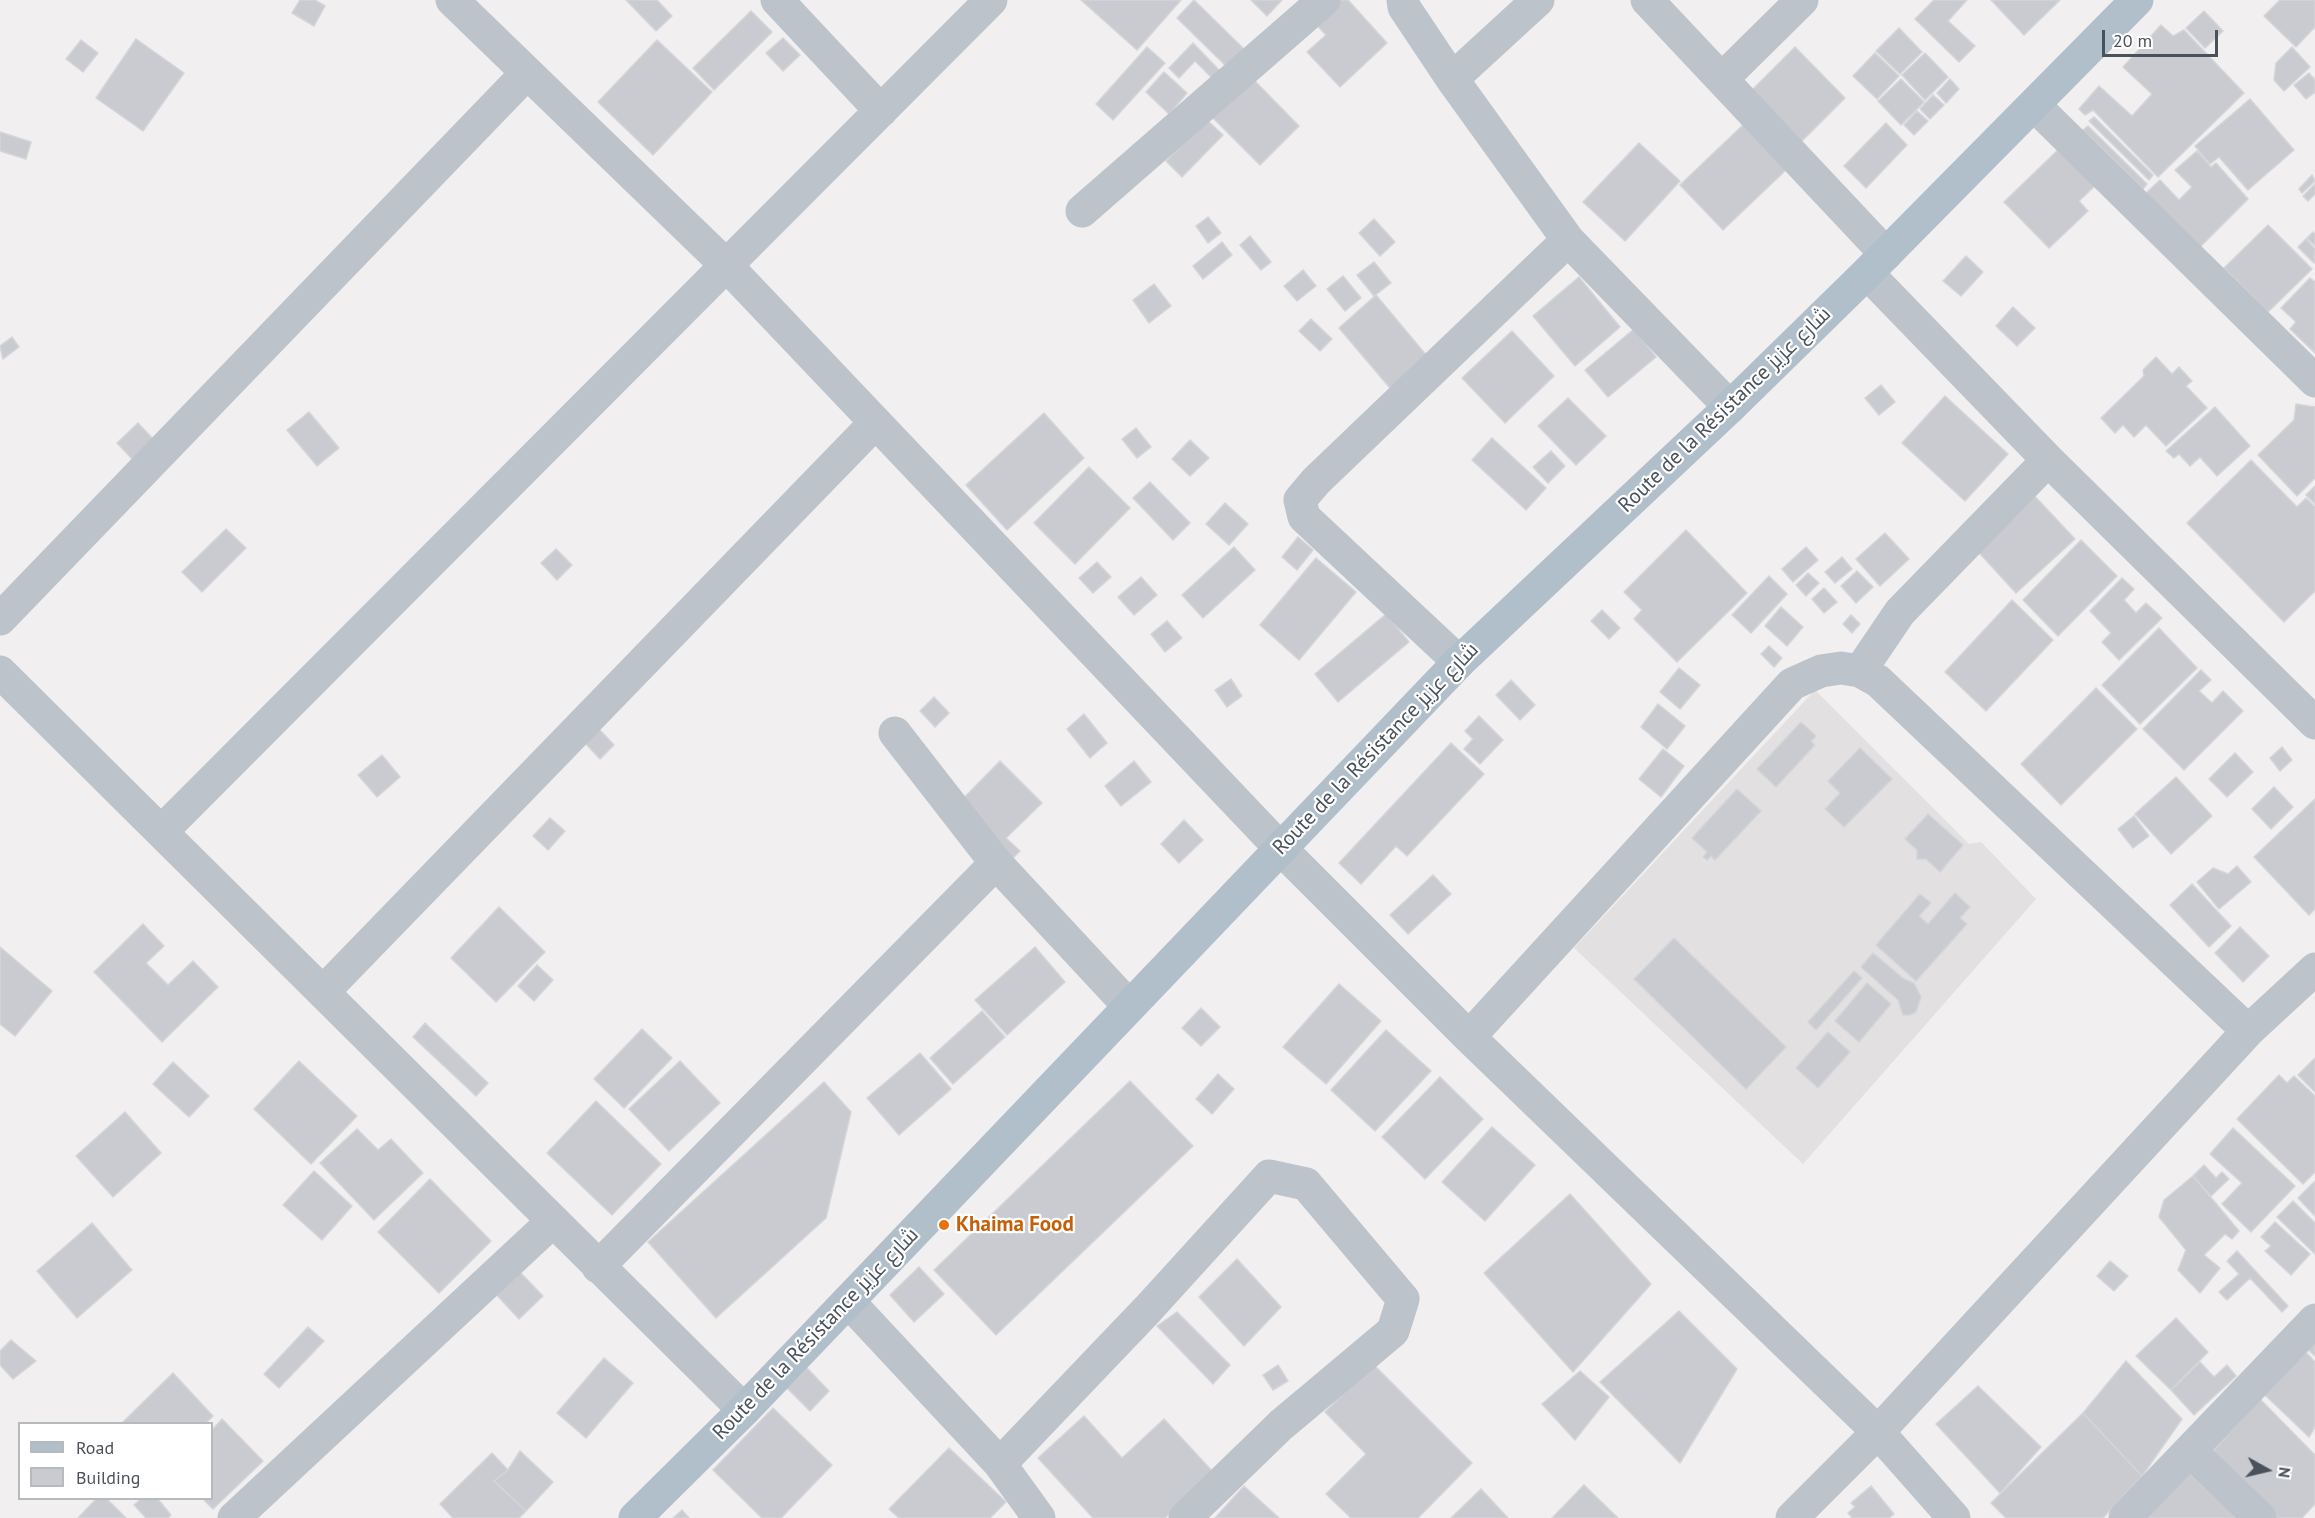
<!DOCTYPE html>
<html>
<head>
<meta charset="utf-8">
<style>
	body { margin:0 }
	#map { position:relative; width:2315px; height:1518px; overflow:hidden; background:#f1efef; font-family:"PT Sans",sans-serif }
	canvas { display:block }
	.legend { position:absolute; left:18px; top:1422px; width:195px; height:78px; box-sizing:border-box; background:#fff; border:2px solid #b6babd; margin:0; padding:8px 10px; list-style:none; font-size:18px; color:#49525a }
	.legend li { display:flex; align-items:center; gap:12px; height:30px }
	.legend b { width:30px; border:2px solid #b6babd }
	.north { position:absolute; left:2237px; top:1440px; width:60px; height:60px; -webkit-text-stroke:4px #fff; paint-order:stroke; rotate:98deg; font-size:16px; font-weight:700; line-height:24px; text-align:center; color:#49525a }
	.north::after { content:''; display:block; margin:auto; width:21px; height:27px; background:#49525a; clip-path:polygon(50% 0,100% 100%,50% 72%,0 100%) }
	.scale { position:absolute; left:2102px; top:30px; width:116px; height:27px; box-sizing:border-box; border:3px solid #49525a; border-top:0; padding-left:8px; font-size:18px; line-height:21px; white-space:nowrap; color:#49525a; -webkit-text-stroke:4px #fff; paint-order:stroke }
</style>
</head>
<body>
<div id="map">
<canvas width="2315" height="1518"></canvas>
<ul class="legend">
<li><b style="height:8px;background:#b1bfcb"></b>Road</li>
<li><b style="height:16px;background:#c9cbd1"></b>Building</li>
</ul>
<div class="north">N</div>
<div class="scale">20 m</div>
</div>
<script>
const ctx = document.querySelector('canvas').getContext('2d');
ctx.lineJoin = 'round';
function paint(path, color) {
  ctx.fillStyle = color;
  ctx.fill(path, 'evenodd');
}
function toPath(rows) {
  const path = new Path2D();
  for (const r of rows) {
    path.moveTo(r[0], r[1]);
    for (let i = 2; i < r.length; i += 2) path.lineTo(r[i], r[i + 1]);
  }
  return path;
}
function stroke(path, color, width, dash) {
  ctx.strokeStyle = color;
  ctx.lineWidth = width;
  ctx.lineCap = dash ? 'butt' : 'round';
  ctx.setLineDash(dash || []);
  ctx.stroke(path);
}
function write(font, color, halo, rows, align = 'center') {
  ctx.font = font + ' "PT Sans",Cairo,sans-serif';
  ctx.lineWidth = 4.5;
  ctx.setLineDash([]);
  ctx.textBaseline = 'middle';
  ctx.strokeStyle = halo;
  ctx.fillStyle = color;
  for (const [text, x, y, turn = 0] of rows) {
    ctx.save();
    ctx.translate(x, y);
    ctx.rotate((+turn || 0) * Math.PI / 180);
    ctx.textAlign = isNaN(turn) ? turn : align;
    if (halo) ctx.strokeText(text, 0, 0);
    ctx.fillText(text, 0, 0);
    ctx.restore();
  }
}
const education = toPath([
	[1815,690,1969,844,1981,842,2036,899,1803,1164,1574,948]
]);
const building = toPath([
	[300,0,315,0,325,6,314,26,292,13,300,0],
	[626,0,657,0,672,16,656,31,626,0],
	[1081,0,1181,0,1137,50,1081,0],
	[1194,0,1245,50,1228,68,1177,18,1194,0],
	[1251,0,1282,0,1267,16,1251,0],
	[1333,0,1348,0,1387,43,1340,87,1307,52,1326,35,1312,20,1333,0],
	[1934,0,1967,0,1948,21,1975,46,1959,62,1915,19,1934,0],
	[1991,0,2060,0,2024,35,1991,0],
	[2280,0,2315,0,2315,27,2296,47,2264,16,2280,0],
	[751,11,772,32,714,90,693,68,751,11],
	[2204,11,2223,31,2205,48,2186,28,2204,11],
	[2161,25,2173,36,2184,30,2244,93,2158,177,2093,110,2085,115,2079,109,2099,86,2132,116,2152,94,2123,67,2161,25],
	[1899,28,1922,52,1900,74,1876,51,1899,28],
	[783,38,800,55,783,71,766,53,783,38],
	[136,39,184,73,143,131,96,98,136,39],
	[81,40,98,53,83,72,66,59,81,40],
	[657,40,712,92,653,155,598,102,657,40],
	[1193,43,1222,73,1214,80,1195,61,1179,78,1169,68,1193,43],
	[1147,47,1165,63,1113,120,1096,104,1147,47],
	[1795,47,1845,98,1800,143,1750,92,1795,47],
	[2292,47,2310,67,2284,91,2274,80,2276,63,2292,47],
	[1875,53,1899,76,1877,99,1853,76,1875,53],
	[1925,53,1948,77,1925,100,1902,75,1925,53],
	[1164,72,1187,93,1169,114,1146,92,1164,72],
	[2309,73,2315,80,2315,92,2306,99,2294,85,2309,73],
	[1250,76,1299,126,1260,165,1211,116,1250,76],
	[1901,79,1924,102,1901,125,1878,101,1901,79],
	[1950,79,1959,89,1946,103,1937,93,1950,79],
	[1933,95,1944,105,1930,119,1920,109,1933,95],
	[2250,99,2294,150,2248,190,2219,157,2210,164,2195,146,2250,99],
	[1917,111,1928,121,1914,135,1904,125,1917,111],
	[2094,117,2153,175,2149,180,2089,121,2094,117],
	[1207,120,1223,135,1182,177,1166,161,1207,120],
	[1886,123,1907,145,1866,188,1844,166,1886,123],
	[1744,124,1787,169,1723,230,1680,185,1744,124],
	[2088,126,2147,184,2143,189,2083,130,2088,126],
	[0,132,31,142,26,159,0,151,0,132],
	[1639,143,1680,181,1625,241,1583,202,1639,143],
	[2062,146,2098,183,2079,201,2088,211,2049,248,2004,202,2062,146],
	[2197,151,2211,167,2216,163,2248,199,2199,248,2146,193,2160,180,2179,200,2192,187,2175,170,2197,151],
	[2312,175,2315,181,2302,193,2299,189,2312,175],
	[2315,184,2315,194,2308,201,2303,196,2315,184],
	[1208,217,1221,233,1208,243,1196,226,1208,217],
	[1374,219,1395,242,1380,256,1359,233,1374,219],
	[2268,225,2312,269,2268,312,2224,268,2268,225],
	[2313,232,2315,234,2315,246,2307,238,2313,232],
	[1250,236,1271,262,1261,270,1240,245,1250,236],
	[2306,239,2315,249,2314,263,2298,247,2306,239],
	[1222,242,1232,255,1203,279,1193,266,1222,242],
	[1966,256,1983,272,1961,296,1943,281,1966,256],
	[1374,262,1391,283,1374,296,1357,275,1374,262],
	[1303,270,1316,286,1297,301,1284,286,1303,270],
	[1343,276,1361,298,1345,311,1327,289,1343,276],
	[1579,277,1620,327,1575,366,1533,316,1579,277],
	[2310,278,2315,282,2315,353,2290,329,2296,322,2281,308,2310,278],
	[1154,284,1171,306,1149,323,1133,300,1154,284],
	[1376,295,1427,356,1390,388,1339,328,1376,295],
	[2013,307,2035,328,2017,346,1996,326,2013,307],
	[1311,319,1332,339,1320,351,1299,331,1311,319],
	[1634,329,1656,357,1608,397,1585,370,1634,329],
	[1512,331,1554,376,1505,423,1462,378,1512,331],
	[12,337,19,347,3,359,0,346,12,337],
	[2156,357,2172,374,2179,367,2192,381,2186,386,2207,408,2166,446,2146,425,2134,437,2123,425,2115,433,2101,418,2144,376,2143,370,2156,357],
	[1881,385,1895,402,1879,415,1865,398,1881,385],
	[1945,396,2008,454,1965,501,1902,443,1945,396],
	[1568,398,1606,436,1576,465,1538,426,1568,398],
	[2296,404,2315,407,2315,478,2297,496,2258,455,2294,420,2296,404],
	[2215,407,2250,446,2217,476,2200,457,2190,466,2179,454,2174,458,2166,451,2215,407],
	[309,412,339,448,317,466,287,430,309,412],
	[1044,413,1084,458,1007,530,966,485,1044,413],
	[138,423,154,440,133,460,117,443,138,423],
	[1136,428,1151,447,1137,458,1122,439,1136,428],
	[1492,438,1546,488,1526,510,1472,460,1492,438],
	[1190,440,1209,458,1190,476,1172,459,1190,440],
	[1551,451,1565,466,1548,483,1533,467,1551,451],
	[2251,460,2297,507,2306,498,2315,507,2315,591,2284,622,2187,523,2251,460],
	[1089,467,1130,508,1075,564,1034,523,1089,467],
	[1150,482,1190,523,1173,540,1133,498,1150,482],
	[2315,486,2315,504,2306,495,2315,486],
	[2029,490,2075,539,2016,593,1971,544,2029,490],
	[1225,503,1248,524,1229,545,1206,524,1225,503],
	[226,529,246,548,202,592,182,572,226,529],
	[1686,530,1747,593,1677,662,1634,619,1642,610,1624,592,1686,530],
	[1885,533,1909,559,1880,586,1856,559,1885,533],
	[1298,537,1313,550,1297,570,1282,557,1298,537],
	[2081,540,2117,576,2058,636,2023,600,2081,540],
	[1234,547,1255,570,1203,618,1182,595,1234,547],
	[1806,547,1818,560,1793,582,1782,569,1806,547],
	[556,549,572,565,557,580,541,563,556,549],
	[1842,557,1852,569,1835,583,1825,572,1842,557],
	[1316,558,1356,592,1299,660,1260,625,1316,558],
	[1097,562,1111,577,1093,593,1079,578,1097,562],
	[1857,571,1873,587,1856,603,1841,586,1857,571],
	[1808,573,1819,583,1806,596,1796,585,1808,573],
	[1769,576,1787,594,1751,633,1732,615,1769,576],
	[1141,577,1157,595,1134,615,1118,597,1141,577],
	[2122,578,2134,589,2124,600,2136,613,2146,603,2162,618,2119,660,2102,642,2111,633,2090,611,2122,578],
	[1824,588,1837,602,1824,613,1812,599,1824,588],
	[2012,600,2053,640,1986,711,1945,672,2012,600],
	[1781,607,1803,627,1787,646,1765,626,1781,607],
	[1602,610,1620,628,1609,639,1591,621,1602,610],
	[1386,614,1409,642,1338,702,1315,674,1386,614],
	[1851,615,1860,624,1852,633,1843,624,1851,615],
	[1167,621,1182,638,1165,652,1151,634,1167,621],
	[2159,628,2197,668,2140,724,2102,685,2159,628],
	[1769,646,1782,658,1774,667,1761,654,1769,646],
	[1679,668,1700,685,1680,709,1660,692,1679,668],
	[2201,670,2211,680,2199,691,2212,703,2223,691,2243,711,2184,770,2143,729,2201,670],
	[1231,679,1242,696,1227,707,1215,690,1231,679],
	[1511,680,1535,705,1520,720,1496,695,1511,680],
	[2096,688,2137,729,2061,805,2021,764,2096,688],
	[934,697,949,713,935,727,920,711,934,697],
	[1658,704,1685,726,1667,749,1641,727,1658,704],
	[1084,714,1107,743,1090,758,1067,729,1084,714],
	[1479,716,1503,740,1480,764,1464,749,1473,739,1465,731,1479,716],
	[1801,722,1816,736,1811,741,1815,745,1776,787,1757,769,1801,722],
	[599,729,614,745,600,759,584,742,599,729],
	[1451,743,1484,774,1407,856,1396,846,1361,884,1339,863,1451,743],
	[2282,747,2292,760,2280,771,2270,758,2282,747],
	[1860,748,1892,779,1844,827,1825,809,1840,793,1828,781,1860,748],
	[1663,749,1684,766,1661,797,1639,779,1663,749],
	[2235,753,2253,772,2227,797,2209,779,2235,753],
	[382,755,400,777,377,797,358,775,382,755],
	[1000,761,1042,803,1006,838,1020,851,1003,868,949,813,1000,761],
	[1134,761,1151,782,1121,806,1105,786,1134,761],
	[2176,777,2212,816,2171,854,2135,814,2176,777],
	[2274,787,2293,807,2271,829,2252,809,2274,787],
	[1737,789,1761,811,1715,860,1711,856,1707,860,1703,857,1707,852,1692,838,1737,789],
	[2315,799,2315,909,2309,915,2254,857,2315,799],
	[1928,814,1963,845,1940,872,1926,859,1917,859,1917,850,1905,839,1928,814],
	[2134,816,2149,836,2133,848,2118,829,2134,816],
	[550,818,565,831,548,850,533,836,550,818],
	[1184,820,1203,840,1179,863,1161,844,1184,820],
	[2237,866,2251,882,2219,909,2197,882,2213,868,2228,874,2237,866],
	[1433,875,1451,894,1408,934,1390,915,1433,875],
	[2192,884,2231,926,2209,947,2170,905,2192,884],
	[1955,893,1970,907,1960,918,1967,924,1916,981,1876,945,1920,894,1931,903,1919,916,1928,924,1955,893],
	[499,907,545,952,496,1002,451,958,499,907],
	[143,924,164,946,146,963,168,985,193,961,218,987,162,1042,94,972,143,924],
	[2240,927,2269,956,2243,982,2215,953,2240,927],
	[1674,938,1786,1047,1746,1089,1634,979,1674,938],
	[0,947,52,991,15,1036,0,1024,0,947],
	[1035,947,1065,982,1007,1035,975,1000,1035,947],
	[1873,953,1904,979,1914,983,1921,997,1916,1012,1910,1015,1903,1015,1898,1000,1861,967,1873,953],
	[537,965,553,980,534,1001,518,986,537,965],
	[1854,971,1862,978,1816,1030,1808,1022,1854,971],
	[1867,983,1891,1004,1859,1042,1835,1021,1867,983],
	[1339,984,1381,1021,1326,1084,1283,1047,1339,984],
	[1201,1008,1220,1027,1201,1046,1182,1028,1201,1008],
	[982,1011,1005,1037,953,1084,930,1058,982,1011],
	[425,1023,488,1083,476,1096,413,1037,425,1023],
	[642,1029,672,1058,624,1108,594,1079,642,1029],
	[1386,1030,1431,1071,1375,1131,1331,1090,1386,1030],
	[1828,1032,1850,1052,1818,1088,1796,1068,1828,1032],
	[920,1053,951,1089,899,1135,867,1098,920,1053],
	[2315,1058,2315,1092,2298,1075,2315,1058],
	[299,1061,357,1116,311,1164,254,1109,299,1061],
	[680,1061,720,1103,669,1151,629,1109,680,1061],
	[173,1062,209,1096,189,1117,153,1084,173,1062],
	[1218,1074,1234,1089,1212,1114,1196,1099,1218,1074],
	[2279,1075,2287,1083,2294,1076,2315,1096,2315,1172,2303,1184,2237,1119,2279,1075],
	[1440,1077,1483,1119,1425,1179,1382,1137,1440,1077],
	[1130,1081,1193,1146,996,1335,934,1270,1130,1081],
	[824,1082,851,1112,826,1218,716,1318,648,1242,824,1082],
	[596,1101,661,1164,612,1215,547,1153,596,1101],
	[125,1112,161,1153,113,1197,76,1156,125,1112],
	[1492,1127,1535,1165,1485,1221,1442,1182,1492,1127],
	[2233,1128,2295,1186,2251,1232,2222,1204,2242,1183,2210,1154,2233,1128],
	[357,1129,378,1150,391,1139,423,1173,374,1220,320,1163,357,1129],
	[2204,1165,2216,1178,2222,1172,2229,1179,2211,1196,2193,1176,2204,1165],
	[314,1171,352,1206,322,1240,283,1205,314,1171],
	[2193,1176,2239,1231,2232,1239,2225,1234,2204,1255,2220,1268,2200,1293,2178,1270,2186,1250,2159,1217,2164,1200,2193,1176],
	[430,1179,491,1241,439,1293,378,1232,430,1179],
	[2315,1181,2315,1216,2298,1198,2315,1181],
	[1570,1194,1651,1284,1573,1372,1484,1273,1570,1194],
	[2293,1201,2315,1223,2315,1254,2277,1217,2293,1201],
	[2275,1222,2310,1254,2291,1275,2265,1251,2271,1246,2261,1237,2275,1222],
	[92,1223,132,1270,77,1318,37,1271,92,1223],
	[2237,1251,2288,1306,2282,1312,2250,1278,2227,1300,2219,1292,2239,1274,2227,1261,2237,1251],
	[1237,1259,1281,1307,1244,1346,1199,1297,1237,1259],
	[2110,1261,2128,1276,2114,1291,2097,1276,2110,1261],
	[919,1267,944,1294,914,1322,890,1295,919,1267],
	[516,1268,543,1296,519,1319,493,1291,516,1268],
	[1679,1311,1737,1369,1680,1463,1600,1382,1679,1311],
	[1177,1312,1230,1365,1213,1384,1157,1326,1177,1312],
	[2176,1318,2208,1352,2171,1390,2136,1356,2176,1318],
	[308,1327,324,1341,279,1388,264,1374,308,1327],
	[2315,1337,2315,1356,2305,1347,2315,1337],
	[11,1340,36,1361,13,1379,0,1365,0,1351,11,1340],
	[2306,1352,2315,1362,2315,1427,2309,1437,2265,1395,2306,1352],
	[604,1358,633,1383,586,1438,557,1413,604,1358],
	[2126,1361,2182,1419,2142,1476,2083,1413,2126,1361],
	[2200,1362,2214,1377,2227,1365,2236,1376,2194,1415,2171,1390,2200,1362],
	[1373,1364,1472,1463,1418,1518,1351,1518,1326,1494,1366,1454,1325,1412,1373,1364],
	[1278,1365,1288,1381,1273,1390,1263,1375,1278,1365],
	[807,1368,829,1391,810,1411,787,1388,807,1368],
	[1580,1371,1609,1397,1575,1440,1542,1404,1580,1371],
	[173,1373,213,1416,205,1424,125,1424,123,1422,173,1373],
	[1978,1386,2041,1447,2000,1493,1936,1424,1978,1386],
	[2260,1399,2315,1455,2315,1504,2302,1518,2276,1518,2212,1452,2260,1399],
	[773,1408,832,1465,781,1518,762,1518,713,1470,773,1408],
	[2083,1413,2142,1476,2103,1518,2006,1518,1991,1503,2083,1413],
	[1084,1416,1122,1458,1164,1419,1214,1473,1165,1518,1093,1518,1038,1458,1084,1416],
	[222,1419,263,1461,213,1509,202,1498,212,1498,212,1430,222,1419],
	[949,1448,1006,1502,990,1518,899,1518,889,1509,949,1448],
	[520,1451,553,1482,526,1511,494,1481,508,1470,520,1451],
	[492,1453,508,1470,494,1481,526,1511,519,1518,453,1518,440,1504,492,1453],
	[2189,1473,2238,1518,2142,1518,2189,1473],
	[1584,1485,1618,1518,1552,1518,1584,1485],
	[1244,1486,1279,1518,1215,1518,1244,1486],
	[1871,1486,1894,1514,1889,1518,1852,1518,1848,1513,1855,1507,1851,1503,1871,1486],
	[1481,1489,1508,1518,1451,1518,1481,1489],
	[97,1498,106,1498,126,1518,78,1518,97,1498],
	[142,1498,157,1498,171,1515,168,1518,146,1518,134,1505,142,1498],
	[682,1510,689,1518,673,1518,682,1510]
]);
const minor = toPath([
	[452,0,727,266,1280,848,1469,1037,1878,1432,1954,1518],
	[777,0,881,111],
	[1403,0,1404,7,1452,79,1568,240,1730,407],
	[1647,0,1886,254],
	[1452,79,1538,0],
	[1722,79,1802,0],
	[2034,105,2315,381],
	[1082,211,1324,0],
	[1867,273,2048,460,2315,723],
	[0,619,527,73],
	[1459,662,1304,517,1300,500,1316,481,1568,240],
	[1860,671,1900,612,2048,460],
	[0,672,744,1410],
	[895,733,996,863,1129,1006],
	[162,831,991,0],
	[323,992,875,423],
	[1469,1037,1792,684,1821,671,1841,668,1860,671,1878,681,2248,1031],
	[598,1267,996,863],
	[848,1301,1000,1464,1039,1518],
	[2191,1452,2260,1518],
	[1000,1464,1148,1309,1269,1176,1306,1184,1403,1299,1393,1331,1281,1425,1185,1518],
	[234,1518,552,1222],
	[1792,1518,1878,1432,2248,1031,2315,969],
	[2125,1518,2315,1320]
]);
const major = toPath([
	[635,1518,744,1410,1459,662,1730,407,1867,273,2137,0]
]);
const markers = [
	[944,1225,6,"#e8710a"]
];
const streetNames = [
	["Route de la Résistance شارع عزيز",1725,410,-44],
	["Route de la Résistance شارع عزيز",1376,749,-46],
	["Route de la Résistance شارع عزيز",816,1334,-46]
];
const foodNames = [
	["Khaima Food",956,1225]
];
paint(education, '#e2e0e0');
paint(building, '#c9cbd1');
stroke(building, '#d3d5d9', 1.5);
stroke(minor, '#bcc3ca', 33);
stroke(major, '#b1bfcb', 33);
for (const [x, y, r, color] of markers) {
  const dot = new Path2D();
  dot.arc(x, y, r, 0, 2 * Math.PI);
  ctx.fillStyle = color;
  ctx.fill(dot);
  stroke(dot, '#fff', 2);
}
write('21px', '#49525a', '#fff', streetNames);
write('bold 21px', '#c56008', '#fff', foodNames, 'left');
</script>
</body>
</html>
